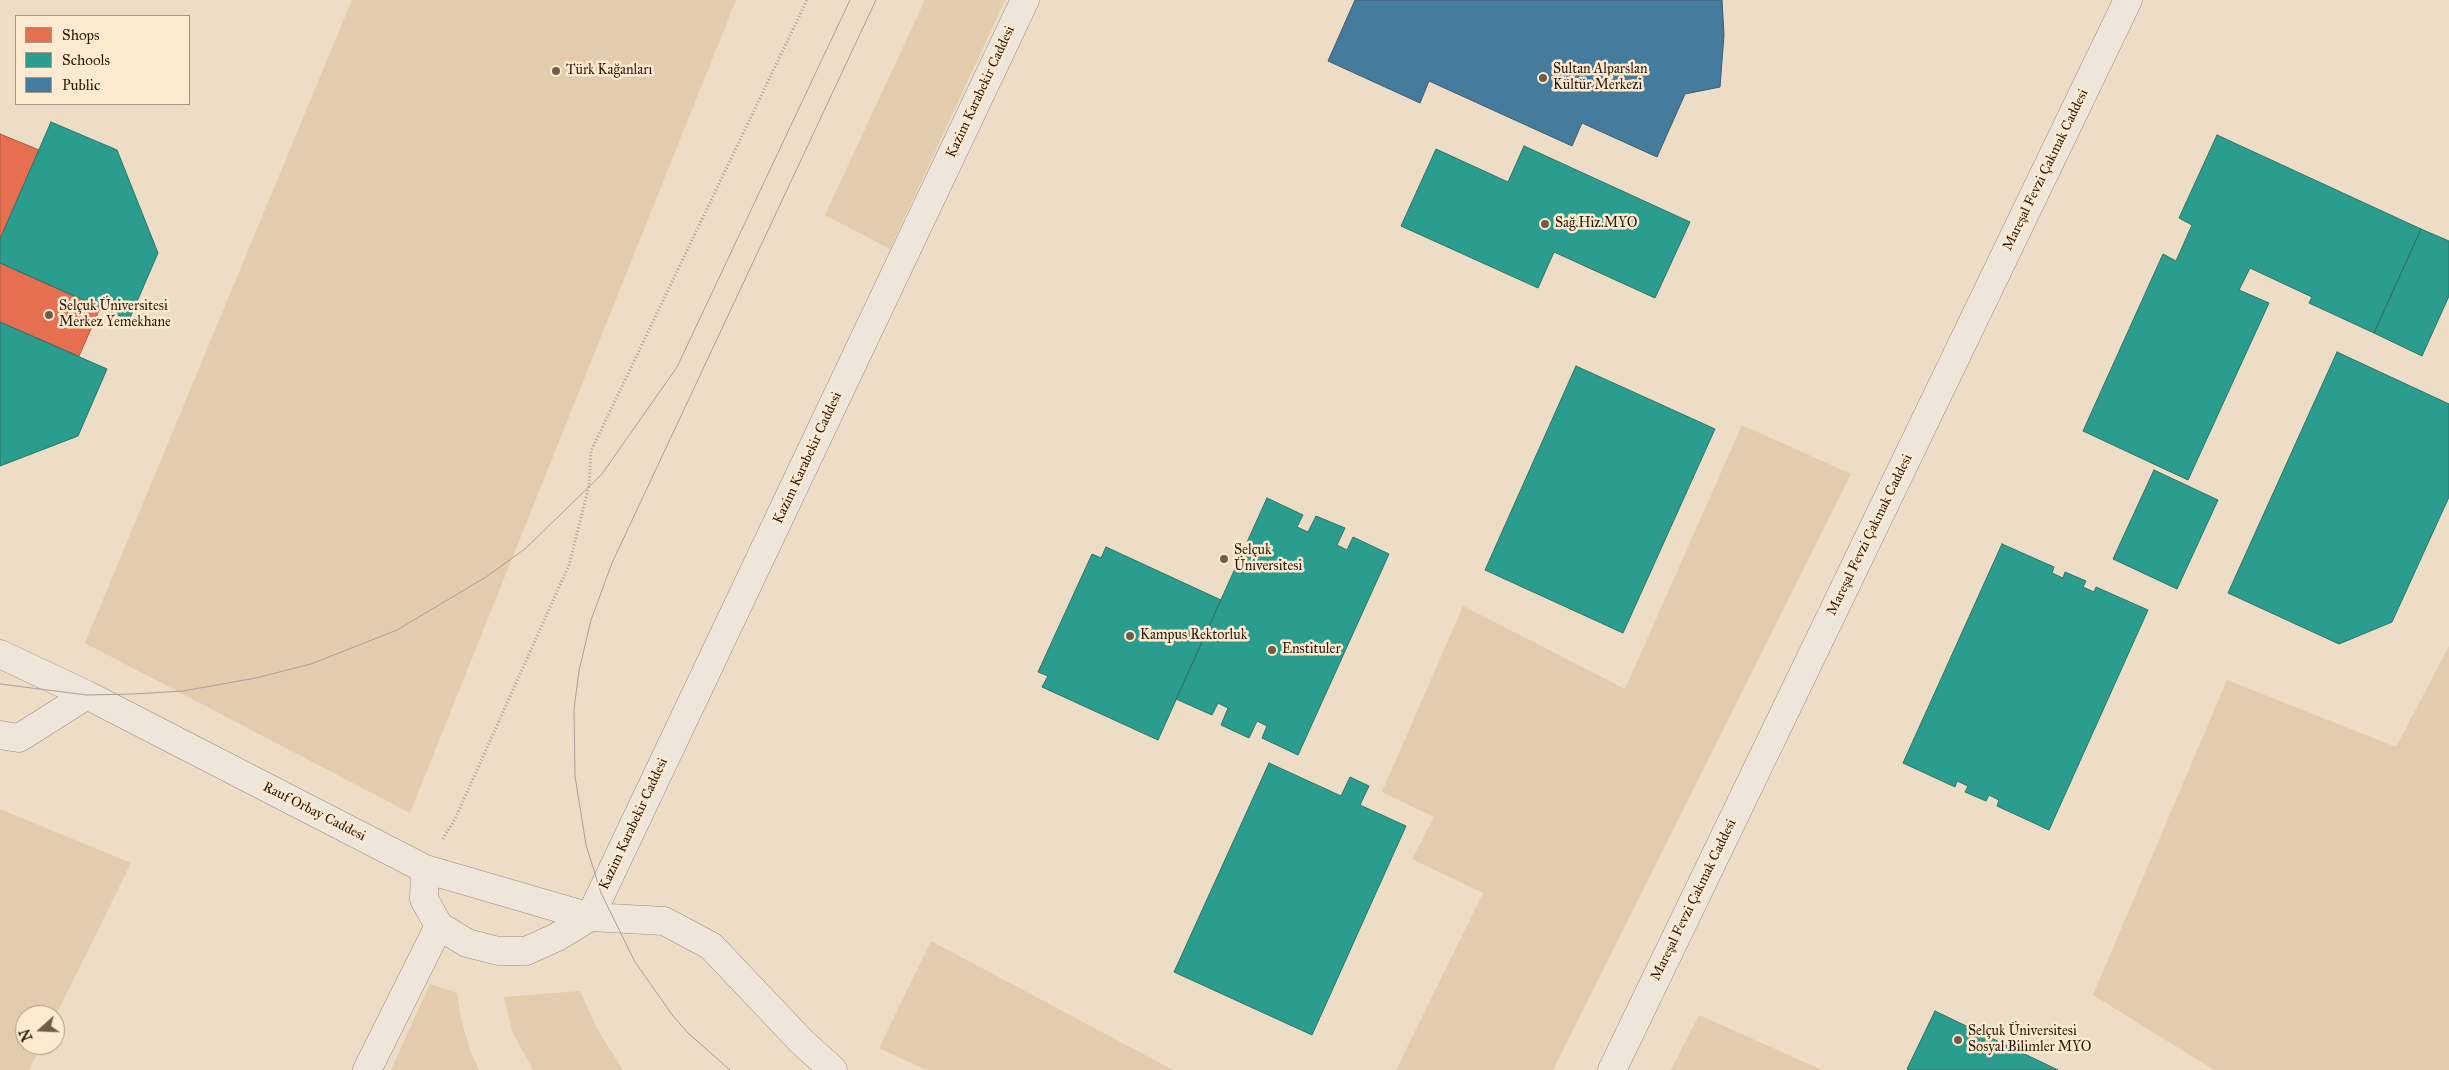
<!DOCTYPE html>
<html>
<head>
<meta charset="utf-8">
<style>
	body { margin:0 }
	#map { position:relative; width:2449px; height:1070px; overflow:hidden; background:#eddcc6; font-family:"IM FELL Great Primer",serif }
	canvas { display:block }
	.legend { position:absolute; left:15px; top:15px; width:175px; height:90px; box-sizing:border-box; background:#feead0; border:1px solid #ab9680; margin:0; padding:6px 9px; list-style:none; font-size:15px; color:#2e1708 }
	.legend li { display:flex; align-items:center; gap:10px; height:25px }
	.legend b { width:25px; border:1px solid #ab9680 }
	.north { position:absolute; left:15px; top:1005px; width:50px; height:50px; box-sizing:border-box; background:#feead0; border:1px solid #ab9680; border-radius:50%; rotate:250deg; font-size:14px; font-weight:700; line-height:20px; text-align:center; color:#2e1708 }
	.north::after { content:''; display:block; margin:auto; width:18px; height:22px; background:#715c4a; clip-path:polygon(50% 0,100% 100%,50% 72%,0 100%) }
</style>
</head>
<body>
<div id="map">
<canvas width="2449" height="1070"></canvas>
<ul class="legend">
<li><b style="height:14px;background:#e76f51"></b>Shops</li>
<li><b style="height:14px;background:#2a9d8f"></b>Schools</li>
<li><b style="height:14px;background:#457b9d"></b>Public</li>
</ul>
<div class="north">N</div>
</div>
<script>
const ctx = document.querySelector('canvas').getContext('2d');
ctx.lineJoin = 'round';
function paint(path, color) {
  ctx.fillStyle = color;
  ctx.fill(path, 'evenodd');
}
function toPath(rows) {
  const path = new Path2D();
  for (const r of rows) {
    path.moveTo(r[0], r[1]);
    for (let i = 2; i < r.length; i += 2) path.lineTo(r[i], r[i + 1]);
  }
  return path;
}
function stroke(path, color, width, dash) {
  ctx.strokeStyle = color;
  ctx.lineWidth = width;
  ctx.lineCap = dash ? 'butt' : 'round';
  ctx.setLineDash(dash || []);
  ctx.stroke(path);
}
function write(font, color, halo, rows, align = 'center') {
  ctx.font = font + ' "IM FELL Great Primer",serif';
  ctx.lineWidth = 5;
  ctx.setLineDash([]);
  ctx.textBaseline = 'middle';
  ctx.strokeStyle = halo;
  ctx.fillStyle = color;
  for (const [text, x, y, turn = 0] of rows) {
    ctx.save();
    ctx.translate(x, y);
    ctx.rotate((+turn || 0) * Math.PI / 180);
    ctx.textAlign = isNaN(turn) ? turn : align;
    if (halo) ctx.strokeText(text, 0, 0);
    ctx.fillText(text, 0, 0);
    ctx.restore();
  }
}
const green = toPath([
	[352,0,736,0,410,813,85,643],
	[925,0,1005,0,890,249,825,215],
	[1742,425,1851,474,1553,1070,1396,1070,1483,893,1412,859,1434,817,1382,792,1463,606,1625,689],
	[2449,646,2449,1070,2214,1070,2093,995,2227,680,2396,747],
	[0,809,131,863,55,1017,55,1015,25,1015,25,1045,41,1045,29,1070,0,1070],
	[931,941,1173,1070,926,1070,879,1048],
	[430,984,457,993,461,1019,470,1050,479,1070,391,1070],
	[580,991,597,1029,623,1070,533,1070,512,1031,504,997],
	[1699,1015,1822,1070,1671,1070]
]);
const shops = toPath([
	[0,134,39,150,0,239,0,134],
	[0,263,100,308,79,356,0,322,0,263]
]);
const schools = toPath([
	[51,122,117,150,158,253,129,320,0,263,0,239,51,122],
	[2217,135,2421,229,2374,333,2309,303,2312,297,2250,268,2239,290,2269,303,2188,480,2083,431,2163,254,2176,261,2192,225,2179,218,2217,135],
	[1524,146,1690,222,1655,298,1554,252,1538,288,1401,226,1436,149,1508,182,1524,146],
	[2421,229,2449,241,2449,296,2422,356,2374,333,2421,229],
	[0,322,107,369,78,436,0,466,0,322],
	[2337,352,2449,404,2449,497,2392,622,2339,644,2228,593,2337,352],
	[1576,366,1715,429,1623,633,1485,570,1576,366],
	[2154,470,2218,500,2177,589,2113,559,2154,470],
	[1267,498,1303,515,1297,527,1308,532,1316,516,1345,528,1337,545,1347,550,1353,537,1389,554,1298,755,1262,738,1267,726,1257,721,1249,738,1221,725,1228,708,1218,703,1212,715,1176,699,1267,498],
	[2002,544,2054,567,2052,573,2063,578,2065,572,2086,581,2083,587,2094,592,2096,587,2148,610,2049,830,1997,806,1999,800,1989,795,1986,801,1965,792,1968,786,1957,781,1955,787,1903,763,2002,544],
	[1106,547,1221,600,1158,740,1042,687,1048,676,1038,672,1092,554,1101,558,1106,547],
	[1269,763,1341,796,1350,777,1369,786,1360,805,1406,826,1312,1035,1174,972,1269,763],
	[1935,1011,2058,1070,1910,1070,1907,1069,1935,1011]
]);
const public = toPath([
	[1355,0,1722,0,1724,35,1720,87,1685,94,1657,157,1582,123,1572,146,1429,81,1420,103,1328,61,1355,0]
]);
const path = toPath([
	[443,839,455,819,569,565,589,486,591,451,807,0]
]);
const minor = toPath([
	[0,654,87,695,425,869,590,917,664,921,711,946,802,1042,833,1070],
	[0,735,19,738,87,695],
	[425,869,424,899,439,926,467,943,498,951,526,951,557,937,590,917],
	[590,917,1025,0],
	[367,1070,439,926],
	[1612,1070,2128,0]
]);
const tram = toPath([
	[0,684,87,695,133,694,183,691,256,678,311,664,397,630,486,577,526,548,602,474,677,367,850,0],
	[730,1070,688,1033,673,1016,635,962,601,893,586,845,575,776,574,709,579,671,591,620,612,563,876,0]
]);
const markers = [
	[556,71,5,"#715c4a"],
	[1543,78,5,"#715c4a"],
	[1545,224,5,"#715c4a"],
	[49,315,5,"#715c4a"],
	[1224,559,5,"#715c4a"],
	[1130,636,5,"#715c4a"],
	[1272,650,5,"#715c4a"],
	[1958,1040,5,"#715c4a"]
];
const poiNames = [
	["Sultan Alparslan",1553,70],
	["Kültür Merkezi",1553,86],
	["Türk Kağanları",566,71],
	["Sağ.Hiz.MYO",1555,224],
	["Selçuk Üniversitesi",59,307],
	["Merkez Yemekhane",59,323],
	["Selçuk",1234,551],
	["Üniversitesi",1234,567],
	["Kampus Rektorluk",1140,636],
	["Enstituler",1282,650],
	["Selçuk Üniversitesi",1968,1032],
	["Sosyal Bilimler MYO",1968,1048]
];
const streetNames = [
	["Kazim Karabekir Caddesi",981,92,-65],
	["Mareşal Fevzi Çakmak Caddesi",2046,170,-64],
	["Kazim Karabekir Caddesi",808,458,-65],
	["Mareşal Fevzi Çakmak Caddesi",1870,535,-64],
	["Rauf Orbay Caddesi",314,812,27],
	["Kazim Karabekir Caddesi",634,824,-65],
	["Mareşal Fevzi Çakmak Caddesi",1694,900,-64]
];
paint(green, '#e3cbad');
paint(shops, '#e76f51');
stroke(shops, '#b0553b', 1);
paint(schools, '#2a9d8f');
stroke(schools, '#2b7566', 1);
paint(public, '#457b9d');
stroke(public, '#3e5d70', 1);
stroke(minor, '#988c7e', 29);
stroke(path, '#a9a096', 3, [1, 2.5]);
stroke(minor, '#efe6db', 28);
stroke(tram, '#a9a096', 1);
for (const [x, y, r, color] of markers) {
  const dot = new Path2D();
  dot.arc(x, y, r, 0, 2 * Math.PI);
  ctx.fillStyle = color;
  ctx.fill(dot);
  stroke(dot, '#feead0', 2);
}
write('14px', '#2e1708', '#feead0', poiNames, 'left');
write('14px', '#2e1708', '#feead0', streetNames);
</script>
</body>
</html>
